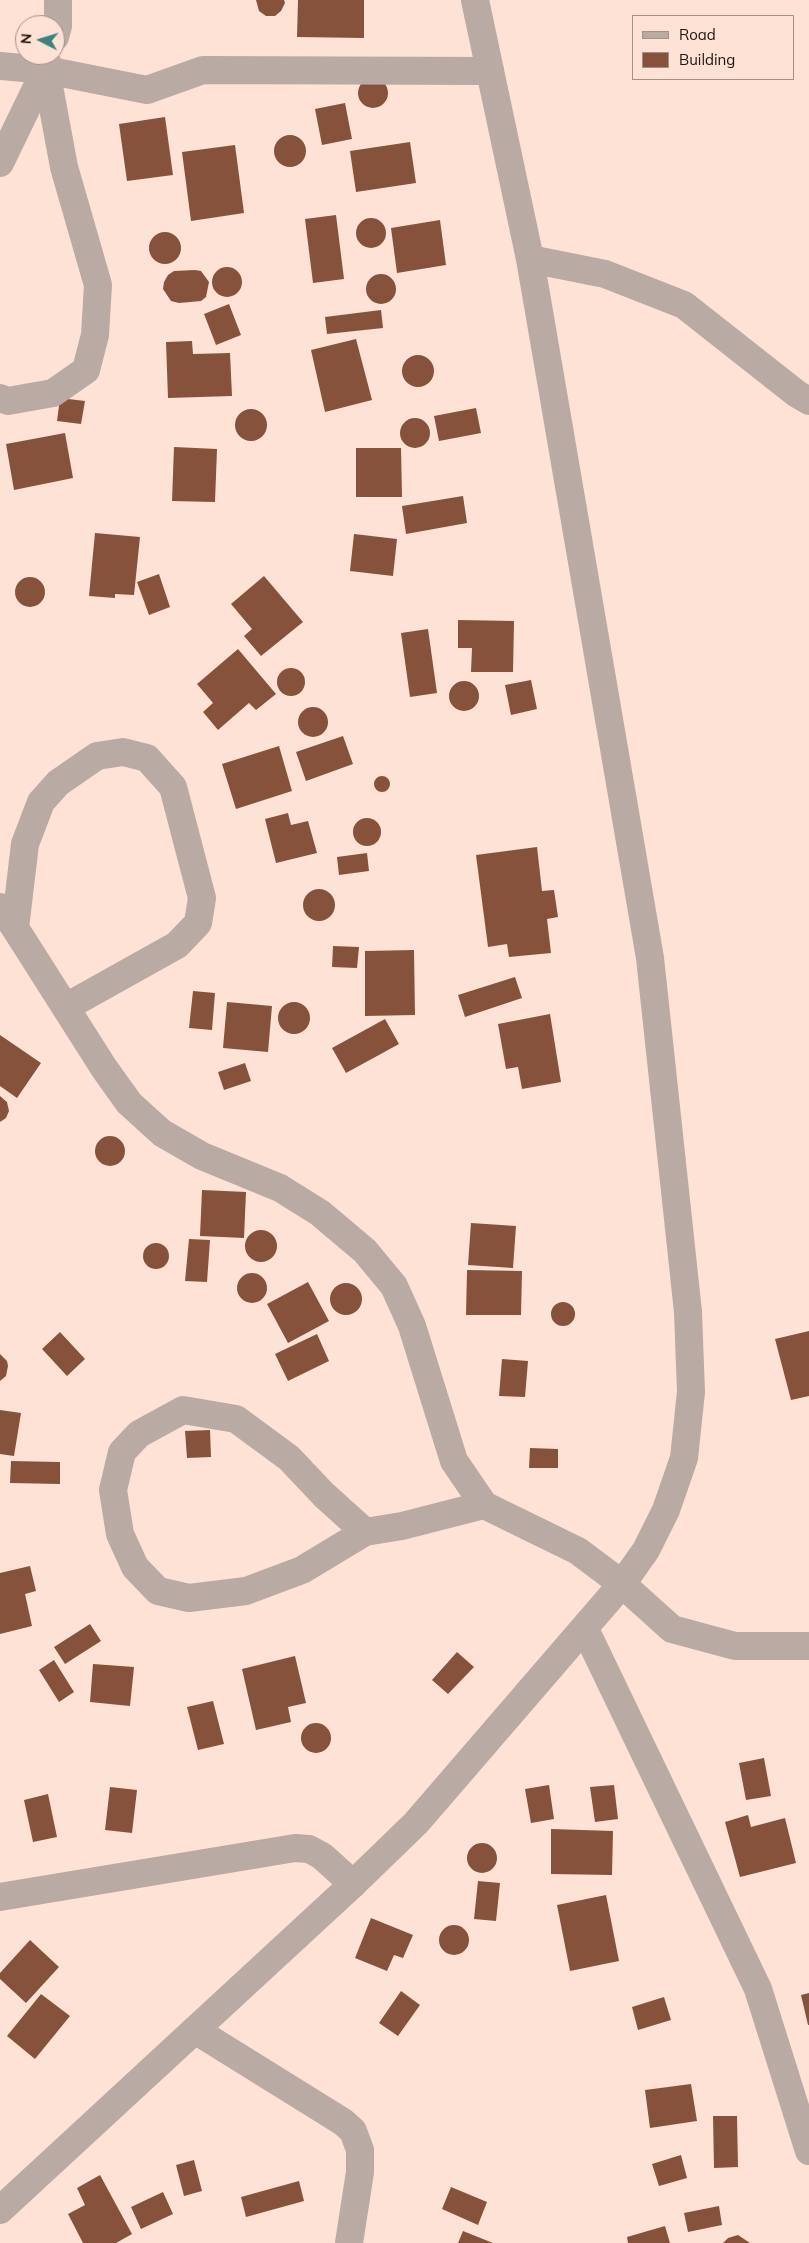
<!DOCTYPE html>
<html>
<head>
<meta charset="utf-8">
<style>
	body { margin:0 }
	#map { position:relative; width:809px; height:2243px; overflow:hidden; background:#fee2d6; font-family:Mulish,sans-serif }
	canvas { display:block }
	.legend { position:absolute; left:632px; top:15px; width:162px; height:65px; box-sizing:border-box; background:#fee2d6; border:1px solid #a59086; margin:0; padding:6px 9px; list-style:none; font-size:15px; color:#20140f }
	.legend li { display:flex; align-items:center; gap:10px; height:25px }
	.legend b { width:25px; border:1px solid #a59086 }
	.north { position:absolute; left:15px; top:15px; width:50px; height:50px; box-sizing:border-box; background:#fee2d6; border:1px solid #a59086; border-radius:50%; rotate:275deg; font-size:14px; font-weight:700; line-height:20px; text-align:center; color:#20140f }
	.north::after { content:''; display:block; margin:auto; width:18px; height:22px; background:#3b8383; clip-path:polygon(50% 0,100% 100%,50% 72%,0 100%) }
</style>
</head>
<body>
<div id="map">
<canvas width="809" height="2243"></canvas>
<ul class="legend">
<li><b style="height:6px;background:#b9aaa4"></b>Road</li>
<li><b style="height:14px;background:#86523b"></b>Building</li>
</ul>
<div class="north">N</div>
</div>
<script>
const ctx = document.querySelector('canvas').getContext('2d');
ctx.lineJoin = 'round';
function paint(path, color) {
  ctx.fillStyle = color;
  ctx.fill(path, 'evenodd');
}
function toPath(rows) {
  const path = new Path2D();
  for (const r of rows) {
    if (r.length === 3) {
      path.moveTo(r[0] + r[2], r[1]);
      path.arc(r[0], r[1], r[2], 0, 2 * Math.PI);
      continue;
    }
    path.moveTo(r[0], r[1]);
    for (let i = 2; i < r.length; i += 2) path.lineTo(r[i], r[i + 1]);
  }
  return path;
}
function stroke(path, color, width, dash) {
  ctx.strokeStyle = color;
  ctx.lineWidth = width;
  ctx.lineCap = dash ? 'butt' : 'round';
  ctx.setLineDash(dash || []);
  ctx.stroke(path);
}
const building = toPath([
	[256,0,284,0,285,3,281,11,275,16,266,16,259,11],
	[298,0,364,0,364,38,297,37],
	[373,93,15],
	[345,103,352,139,322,145,315,109],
	[165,117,173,175,127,181,119,124],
	[290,151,16],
	[410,142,416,183,356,192,350,151],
	[235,145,244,213,191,221,182,152],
	[336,215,344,279,313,283,305,219],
	[371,233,15],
	[440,220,446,265,397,273,391,228],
	[165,248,16],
	[227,282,15],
	[195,270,201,271,209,282,206,297,201,301,179,303,171,301,163,289,164,282,168,275,174,271],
	[381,289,15],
	[229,304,241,335,216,345,204,314],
	[381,310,383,328,327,334,325,317],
	[356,339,372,400,325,412,311,350],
	[192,341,193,354,230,353,232,396,168,398,166,342],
	[418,371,16],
	[60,398,85,401,81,424,57,421],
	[476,408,481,433,439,441,434,416],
	[251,425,16],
	[415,433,15],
	[65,433,73,478,14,490,6,444],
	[174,447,217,449,215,502,172,501],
	[356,448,401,448,402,497,356,497],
	[463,496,467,523,406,534,402,506],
	[95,533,140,537,134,595,115,594,115,598,89,596],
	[354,534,397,539,393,576,350,571],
	[159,574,170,607,149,615,137,582],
	[264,576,303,622,261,656,244,636,252,629,231,604],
	[30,592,15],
	[458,620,514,621,513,672,471,672,472,648,458,648],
	[428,629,437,693,410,697,401,633],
	[238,649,276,694,256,710,249,703,218,730,203,712,213,703,197,684],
	[291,682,14],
	[531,680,537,709,511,715,505,685],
	[464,696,15],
	[313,722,15],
	[343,736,353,764,306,781,296,752],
	[279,746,292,791,236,809,222,764],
	[382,784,8],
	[288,813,291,825,308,821,317,853,276,863,265,819],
	[367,832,14],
	[537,847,542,891,554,890,558,917,547,919,551,953,509,957,507,944,488,947,476,855],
	[367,853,369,871,339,875,337,857],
	[319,905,16],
	[333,946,359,947,357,968,332,967],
	[414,950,415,1015,365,1016,365,951],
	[515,977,522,998,465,1017,458,995],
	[193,991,215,993,212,1030,189,1028],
	[227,1002,272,1006,268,1052,223,1048],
	[294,1018,16],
	[550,1014,561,1082,522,1089,518,1067,506,1069,498,1024],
	[385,1019,399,1044,346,1073,332,1048],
	[0,1035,41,1063,17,1098,0,1086],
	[245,1063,251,1081,224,1090,218,1072],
	[0,1096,7,1102,9,1111,6,1118,0,1122],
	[110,1151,15],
	[202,1190,246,1192,244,1238,200,1236],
	[471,1223,516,1226,513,1268,468,1265],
	[261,1246,16],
	[189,1239,210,1240,207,1282,185,1281],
	[156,1256,13],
	[467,1270,522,1271,521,1315,466,1315],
	[252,1288,15],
	[308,1282,329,1321,288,1343,267,1304],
	[346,1299,16],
	[563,1314,12],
	[809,1331,809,1396,791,1400,775,1339],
	[60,1332,85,1359,67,1376,42,1349],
	[317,1334,329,1361,288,1381,275,1354],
	[0,1354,7,1361,8,1366,6,1376,0,1381],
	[502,1359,528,1361,525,1397,499,1396],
	[0,1410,21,1413,14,1456,0,1454],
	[210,1430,211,1457,187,1458,185,1431],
	[530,1448,558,1449,558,1468,529,1468],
	[11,1461,60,1462,60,1484,10,1483],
	[30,1566,36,1591,25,1594,32,1626,0,1634,0,1573],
	[90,1624,101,1641,65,1664,54,1647],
	[457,1652,474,1667,448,1694,432,1680],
	[295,1656,306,1703,288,1707,291,1722,256,1730,242,1669],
	[54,1660,74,1692,59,1702,39,1670],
	[93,1664,134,1667,130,1706,90,1702],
	[213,1701,224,1744,198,1750,187,1707],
	[316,1738,15],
	[764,1758,771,1796,746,1800,739,1763],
	[549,1785,554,1819,531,1823,525,1789],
	[614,1785,618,1819,595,1822,590,1787],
	[110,1787,137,1790,132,1833,105,1830],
	[48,1794,57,1837,33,1842,24,1800],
	[748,1815,751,1827,785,1818,796,1863,740,1877,725,1822],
	[551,1829,613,1831,612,1875,551,1874],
	[482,1858,15],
	[478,1881,500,1883,496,1921,474,1919],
	[606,1895,619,1961,570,1971,557,1905],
	[371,1918,413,1935,403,1958,394,1955,387,1971,355,1958],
	[454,1940,15],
	[30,1940,59,1967,26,2003,0,1979,0,1973],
	[401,1991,420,2005,398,2036,379,2023],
	[809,1993,809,2025,808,2025,801,1995],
	[41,1994,70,2016,35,2059,7,2036],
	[664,1997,671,2020,638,2030,632,2007],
	[691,2084,697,2121,650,2128,645,2090],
	[713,2116,737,2116,738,2167,714,2168],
	[681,2155,687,2178,659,2186,652,2164],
	[194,2160,202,2191,184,2196,176,2165],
	[100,2175,132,2234,116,2243,83,2243,68,2214,85,2205,77,2188],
	[299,2181,304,2201,246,2217,241,2197],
	[451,2187,487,2202,478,2225,442,2209],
	[163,2192,173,2214,141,2229,131,2207],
	[719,2206,722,2225,688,2232,684,2213],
	[665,2226,670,2243,628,2243,627,2237],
	[463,2231,493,2243,458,2243],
	[738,2235,750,2243,723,2243,728,2238]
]);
const minor = toPath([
	[55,37,58,26,58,0],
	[0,66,46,70,147,90,203,70,490,71],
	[0,163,48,64],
	[530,259,605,274,684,305,797,394,809,401],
	[0,398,8,401,53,393,86,370,95,335,98,285,64,167,46,70],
	[0,907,15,928,104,1068,129,1103,162,1133,202,1156,280,1188,320,1213,365,1251,394,1286,412,1326,454,1461,484,1505,578,1551,622,1584,672,1629,735,1646,809,1646],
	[15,928,25,844,41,802,58,783,97,756,123,752,147,758,173,787,202,898,198,923,177,945,66,1007],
	[365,1532,324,1495,289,1458,236,1419,183,1410,139,1434,122,1452,113,1490,120,1534,135,1567,158,1591,189,1598,246,1591,302,1570,365,1532,402,1526,484,1505],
	[585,1629,758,1989,809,2151],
	[0,1897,295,1848,309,1849,322,1856,353,1884],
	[195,2030,343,2122,353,2131,360,2150,360,2172,349,2243]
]);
const tertiary = toPath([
	[0,2210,353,1884,416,1823,622,1584,646,1550,666,1510,684,1458,691,1392,688,1312,650,958,530,259,475,0]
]);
paint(building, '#86523b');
stroke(minor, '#b9aaa4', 28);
stroke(tertiary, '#b9aaa4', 28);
</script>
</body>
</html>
